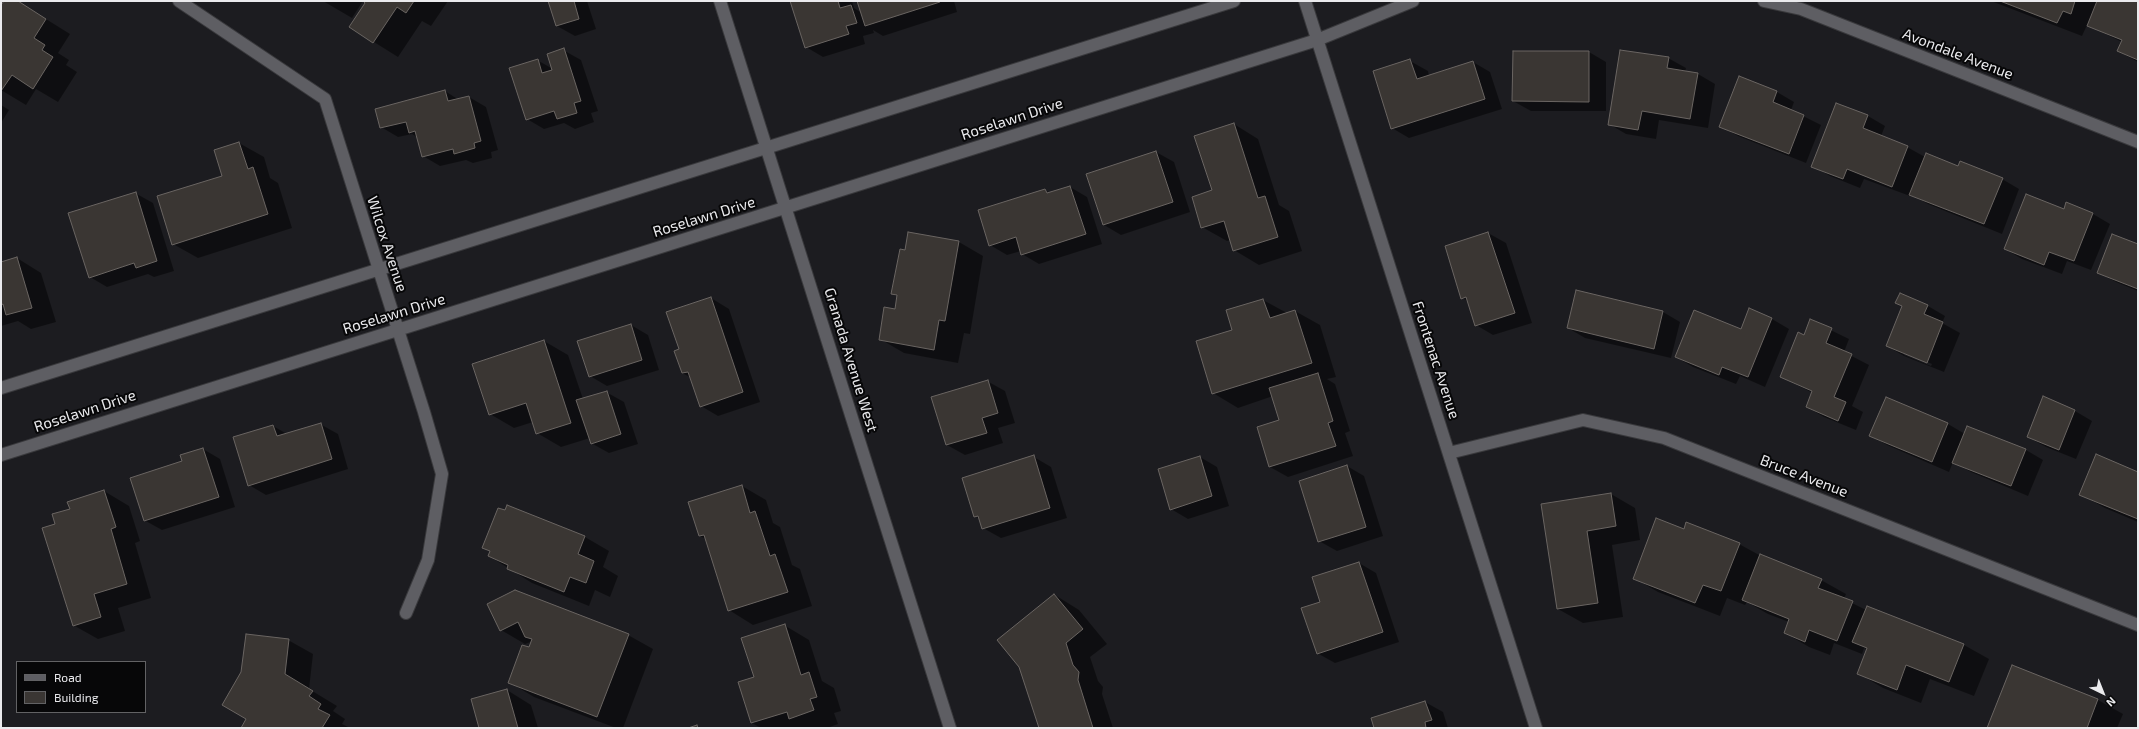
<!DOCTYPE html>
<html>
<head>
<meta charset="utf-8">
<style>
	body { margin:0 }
	#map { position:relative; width:2139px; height:729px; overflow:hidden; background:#1c1c20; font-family:"Exo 2",sans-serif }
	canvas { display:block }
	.frame { position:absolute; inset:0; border:2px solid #eaeaed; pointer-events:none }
	.legend { position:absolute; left:16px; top:661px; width:130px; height:52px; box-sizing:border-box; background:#070708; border:1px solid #626264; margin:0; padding:5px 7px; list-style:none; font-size:12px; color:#eaeaed }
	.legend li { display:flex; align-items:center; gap:8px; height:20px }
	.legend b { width:20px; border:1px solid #626264 }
	.north { position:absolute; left:2083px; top:673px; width:40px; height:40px; -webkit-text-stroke:3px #070708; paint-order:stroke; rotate:137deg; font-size:11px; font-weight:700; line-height:16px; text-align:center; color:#eaeaed }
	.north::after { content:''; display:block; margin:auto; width:14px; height:18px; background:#eaeaed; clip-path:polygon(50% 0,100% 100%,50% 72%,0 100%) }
</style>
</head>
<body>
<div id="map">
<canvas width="2139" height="729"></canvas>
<div class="frame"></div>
<ul class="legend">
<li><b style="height:5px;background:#5e5e63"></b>Road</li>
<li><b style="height:11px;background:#3a3633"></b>Building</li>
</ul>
<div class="north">N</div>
</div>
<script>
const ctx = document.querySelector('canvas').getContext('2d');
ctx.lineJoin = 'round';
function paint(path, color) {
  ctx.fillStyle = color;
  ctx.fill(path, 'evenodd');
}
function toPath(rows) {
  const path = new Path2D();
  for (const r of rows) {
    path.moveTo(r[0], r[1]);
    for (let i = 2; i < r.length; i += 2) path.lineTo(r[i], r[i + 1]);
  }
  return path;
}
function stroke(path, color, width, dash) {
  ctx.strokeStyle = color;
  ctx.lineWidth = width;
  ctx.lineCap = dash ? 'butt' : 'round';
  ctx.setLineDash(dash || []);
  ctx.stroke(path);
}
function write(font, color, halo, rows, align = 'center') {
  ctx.font = font + ' "Exo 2",sans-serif';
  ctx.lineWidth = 4;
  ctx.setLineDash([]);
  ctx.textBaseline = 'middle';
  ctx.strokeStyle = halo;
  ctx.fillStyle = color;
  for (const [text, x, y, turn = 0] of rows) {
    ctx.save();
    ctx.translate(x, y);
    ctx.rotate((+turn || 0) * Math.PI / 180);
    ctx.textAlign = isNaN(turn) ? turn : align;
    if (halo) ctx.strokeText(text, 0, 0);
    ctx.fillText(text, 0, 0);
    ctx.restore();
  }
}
const shadow = toPath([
	[5,1,17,1,70,34,58,53,69,60,66,65,77,72,58,102,36,89,26,105,1,90,1,7],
	[323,1,363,1,352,18],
	[364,1,448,1,431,26,422,21,398,57,350,27,367,2],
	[548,1,587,1,596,29,575,36,557,26],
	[791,1,852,1,854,8,862,13,858,1,954,1,957,12,883,36,873,30,874,33,863,36,865,44,823,57,806,47],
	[1991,1,2138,1,2138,62,2118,51,2122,42,2087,25,2082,36],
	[563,50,581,60,598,111,591,113,594,122,575,129,564,123,544,129,527,119,537,60,553,69],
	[1589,52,1606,62,1606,111,1531,111,1513,101],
	[1668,58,1686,68,1685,72,1698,74,1715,84,1708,128,1659,120,1656,139,1626,134,1609,124],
	[1410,61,1428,71,1429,76,1473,62,1490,72,1502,109,1409,138,1392,128],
	[1740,77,1777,92,1794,102,1791,110,1821,125,1806,163,1738,136,1720,126],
	[445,91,459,100,469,97,486,107,498,150,491,152,492,158,473,163,466,160,440,166,423,156,417,137,412,134,398,137,381,127],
	[1837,104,1868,116,1885,126,1881,136,1907,147,1925,157,2002,179,2019,189,2002,234,1928,204,1910,194,1910,196,1864,179,1860,188,1830,176,1813,166],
	[1,105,9,110,1,123],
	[1234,124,1258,139,1279,205,1289,211,1302,251,1259,265,1234,250,1231,240,1227,241,1202,227],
	[239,143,264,157,270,178,278,183,292,228,198,258,173,244,223,176],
	[1156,152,1174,162,1190,212,1121,235,1104,225],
	[1070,187,1087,197,1102,244,1039,264,1022,254,1021,251,1007,255,990,245,1045,190,1050,193],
	[135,193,153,203,174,271,154,277,148,274,107,287,90,277],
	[2067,203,2093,214,2110,224,2091,270,2067,261,2062,274,2022,259,2005,249,2064,210],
	[1488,233,1506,243,1532,323,1493,335,1476,325,1468,301,1462,298,1446,247],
	[959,242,983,256,970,334,964,333,958,363,904,353,880,339,895,310,898,297,892,293,906,251],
	[2138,245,2138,291,2116,282,2098,272],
	[17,258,41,273,56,322,31,329,18,321,1,326,1,263],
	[1577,291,1663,312,1680,322,1671,358,1585,338,1568,328],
	[711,298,729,309,760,402,718,416,701,406,692,378,682,373,680,350],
	[1263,300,1287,313,1295,311,1320,325,1336,377,1327,379,1335,384,1350,431,1345,433,1353,456,1288,477,1270,467,1280,421,1273,396,1238,408,1213,393,1233,330,1227,311],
	[1928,306,1945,316,1942,323,1960,333,1944,372,1904,356,1887,346],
	[1904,352,1932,364,1931,366,1904,355],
	[1772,319,1789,329,1765,387,1740,376,1736,384,1693,367,1676,357],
	[1810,320,1849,339,1844,352,1869,365,1852,406,1863,412,1856,430,1824,417,1807,407,1813,393,1781,377,1804,336],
	[631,325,648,335,659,370,607,386,590,376],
	[544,341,568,355,583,399,606,392,624,402,638,444,609,453,591,443,590,438,561,447,537,433,533,422,514,428,490,414],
	[987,381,1005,391,1015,423,998,428,1003,443,965,455,947,445],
	[1886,398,1948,424,1965,434,1968,427,2026,450,2043,460,2028,496,1971,472,1953,462,1949,472,1887,445,1870,435],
	[2044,398,2075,411,2092,421,2076,459,2046,447,2028,437],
	[320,424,338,434,348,469,266,495,249,485,273,426,287,434],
	[203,449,220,459,235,507,162,530,144,520,183,462],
	[1034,457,1051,467,1067,518,1001,538,983,528,980,520,975,516],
	[1200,457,1217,467,1229,506,1188,519,1171,509],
	[1347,466,1364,476,1383,536,1337,551,1319,541],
	[2138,473,2138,522,2105,508,2080,494],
	[742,486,766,500,773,523,780,527,792,565,800,569,812,606,753,625,729,610,706,539,700,536],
	[104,491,129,506,140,541,135,543,151,598,118,608,125,631,98,639,73,625,56,525,71,510],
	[1611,494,1635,508,1640,540,1612,545,1623,617,1583,623,1558,609,1542,504],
	[508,506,585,537,609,551,603,567,618,576,610,597,595,590,589,606,532,583,489,556,491,552,483,548],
	[1684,530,1739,544,1761,556,1821,580,1846,594,1844,599,1866,610,1867,607,1964,645,1989,659,1974,696,1930,679,1921,703,1883,688,1858,673,1868,650,1864,648,1862,654,1834,643,1830,655,1809,647,1785,633,1789,622,1768,614,1747,602,1745,605,1727,598,1720,616,1658,592,1634,578],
	[1359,563,1376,573,1399,642,1335,663,1317,653,1321,603],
	[1055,595,1079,610,1107,644,1090,657,1098,681,1103,687,1102,694,1113,728,1040,728],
	[488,605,628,635,653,649,623,728,616,728,534,697,509,682,533,641,525,644,501,630],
	[784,625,809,640,822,681,834,688,841,711,834,713,838,724,827,728,761,728,752,723,739,683,755,678],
	[288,640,313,654,309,689,337,706,333,711,345,719,342,724,350,728,242,728],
	[2013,667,2098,700,2123,714,2117,728,1988,728],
	[507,690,531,705,538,728,480,728],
	[1425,702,1443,712,1448,728,1375,728]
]);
const building = toPath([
	[4,1,18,1,46,19,34,38,45,45,42,50,53,57,33,89,12,75,1,91,1,5,4,1],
	[363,1,414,1,406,13,397,7,373,43,349,27,365,3,363,1],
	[548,1,574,1,579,19,556,26,548,1],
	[790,1,838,1,840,8,851,5,857,23,846,26,849,34,805,48,790,1],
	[857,1,940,1,940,2,865,26,857,1],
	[2000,1,2075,1,2071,14,2063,11,2057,23,2000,1],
	[2097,1,2138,1,2138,60,2117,51,2122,40,2087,26,2097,1],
	[564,48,581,101,574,103,577,113,557,119,554,111,526,120,509,68,538,59,542,73,552,70,547,54,564,48],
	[1620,50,1669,57,1667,68,1698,73,1690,119,1642,111,1638,130,1608,125,1620,50],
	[1513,51,1589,51,1589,102,1512,101,1513,51],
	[1410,59,1417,79,1473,61,1485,99,1391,129,1373,71,1410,59],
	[1739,76,1777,91,1773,102,1804,115,1789,154,1719,127,1739,76],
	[445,90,448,101,469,96,481,141,474,143,475,148,454,154,453,149,422,157,415,131,409,133,406,122,380,128,375,109,445,90],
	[1836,103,1868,115,1863,128,1908,146,1892,187,1847,169,1843,179,1811,167,1836,103],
	[1234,123,1258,198,1265,196,1278,237,1233,251,1224,221,1201,228,1192,197,1212,190,1194,136,1234,123],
	[239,142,248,169,253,167,268,214,172,245,157,196,222,176,214,150,239,142],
	[1156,151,1173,202,1103,225,1086,174,1156,151],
	[1926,153,1958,166,1960,161,2003,178,1984,224,1909,195,1926,153],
	[1070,186,1086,234,1021,255,1016,237,989,246,978,210,1045,189,1047,193,1070,186],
	[136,192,157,261,136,268,134,263,89,278,68,213,136,192],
	[2026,194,2064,209,2066,202,2093,213,2074,261,2049,252,2044,265,2004,249,2026,194],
	[908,232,959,241,945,321,939,320,934,350,879,340,884,307,895,309,897,295,891,294,900,249,905,250,908,232],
	[1488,232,1515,313,1475,326,1466,297,1461,299,1445,246,1488,232],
	[2112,234,2138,244,2138,289,2097,273,2112,234],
	[17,257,32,308,6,315,3,304,1,305,1,262,17,257],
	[1576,290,1663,311,1654,349,1567,328,1576,290],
	[1900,293,1928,305,1924,314,1943,322,1927,363,1886,346,1902,306,1895,303,1900,293],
	[711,297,743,392,700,407,688,372,682,373,674,351,679,349,666,312,711,297],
	[1263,299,1270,318,1295,310,1312,363,1212,394,1196,341,1232,330,1226,310,1263,299],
	[1749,308,1772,318,1748,377,1722,367,1719,375,1675,357,1694,310,1741,329,1749,308],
	[1810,319,1832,328,1826,343,1852,354,1834,397,1846,402,1838,421,1806,407,1812,391,1780,377,1798,332,1804,335,1810,319],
	[631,324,642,360,589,377,577,341,631,324],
	[544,340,571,423,536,434,526,403,489,415,472,364,544,340],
	[1318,373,1333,421,1328,423,1336,446,1269,467,1257,427,1279,420,1269,388,1318,373],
	[988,380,998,413,982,418,987,433,946,445,931,397,988,380],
	[607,391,621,434,591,444,576,400,607,391],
	[2043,396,2075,410,2059,450,2027,437,2043,396],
	[1886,397,1948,423,1932,462,1869,436,1886,397],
	[321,423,332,459,248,486,233,437,273,425,277,436,321,423],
	[1967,426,2026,449,2011,486,1952,463,1967,426],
	[203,448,219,497,144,521,130,478,182,461,180,455,203,448],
	[2096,454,2138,472,2138,519,2079,495,2096,454],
	[1034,455,1050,508,982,529,978,516,974,517,962,478,1034,455],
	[1200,456,1212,496,1170,510,1158,469,1200,456],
	[1347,465,1366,527,1318,542,1299,481,1347,465],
	[742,485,750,513,755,511,770,556,775,554,788,592,728,611,704,535,699,536,688,502,742,485],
	[104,490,116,527,111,529,127,584,94,594,101,617,73,626,42,528,55,524,52,514,70,509,67,502,104,490],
	[1611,493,1616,526,1587,531,1598,603,1557,609,1541,504,1611,493],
	[507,505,585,536,578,554,594,561,586,583,570,577,564,592,507,569,508,565,488,556,490,551,482,548,498,508,505,510,507,505],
	[1656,518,1684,529,1686,522,1740,543,1721,591,1703,585,1695,603,1633,579,1656,518],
	[1760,554,1822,579,1818,588,1853,601,1837,641,1809,630,1805,642,1784,633,1789,619,1742,600,1760,554],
	[1359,562,1383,632,1317,654,1301,608,1320,602,1312,577,1359,562],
	[515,590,629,634,597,717,508,683,522,645,529,647,532,639,525,637,518,622,500,631,487,604,515,590],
	[1054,594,1083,629,1066,643,1073,665,1079,672,1078,680,1093,728,1039,728,1019,667,997,640,1054,594],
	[1867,606,1964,644,1949,682,1906,665,1897,690,1857,674,1867,648,1852,642,1867,606],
	[785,624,801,675,809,672,817,697,810,699,814,710,789,719,787,712,751,723,738,682,754,677,741,638,785,624],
	[246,634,289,639,285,674,313,691,309,696,321,704,318,709,330,715,322,728,241,728,246,719,222,705,241,672,246,634],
	[2012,665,2098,699,2087,728,1987,728,2012,665],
	[507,689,518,728,479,728,471,699,507,689],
	[1425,701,1432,720,1425,722,1426,728,1374,728,1371,718,1425,701],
	[697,725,698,728,688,728,697,725]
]);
const minor = toPath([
	[179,1,325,99,424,412,442,474,428,560,406,613],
	[720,1,950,728],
	[1305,1,1536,728],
	[1764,1,1801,9,2138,142],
	[1,388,1234,1],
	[1449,453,1583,420,1664,438,2138,625],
	[1,455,1317,40,1413,1]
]);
const streetNames = [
	["Avondale Avenue",1958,54,21],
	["Roselawn Drive",1012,119,-18],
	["Roselawn Drive",704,217,-17],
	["Wilcox Avenue",387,244,72],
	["Roselawn Drive",394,314,-17],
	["Granada Avenue West",851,360,73],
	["Frontenac Avenue",1436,360,72],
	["Roselawn Drive",85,411,-18],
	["Bruce Avenue",1804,476,21]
];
paint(shadow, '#0007');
paint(building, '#3a3633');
stroke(building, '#6a6562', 1);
stroke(minor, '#39393c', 14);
stroke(minor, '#5e5e63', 12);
write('15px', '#eaeaed', '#070708', streetNames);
</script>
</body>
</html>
